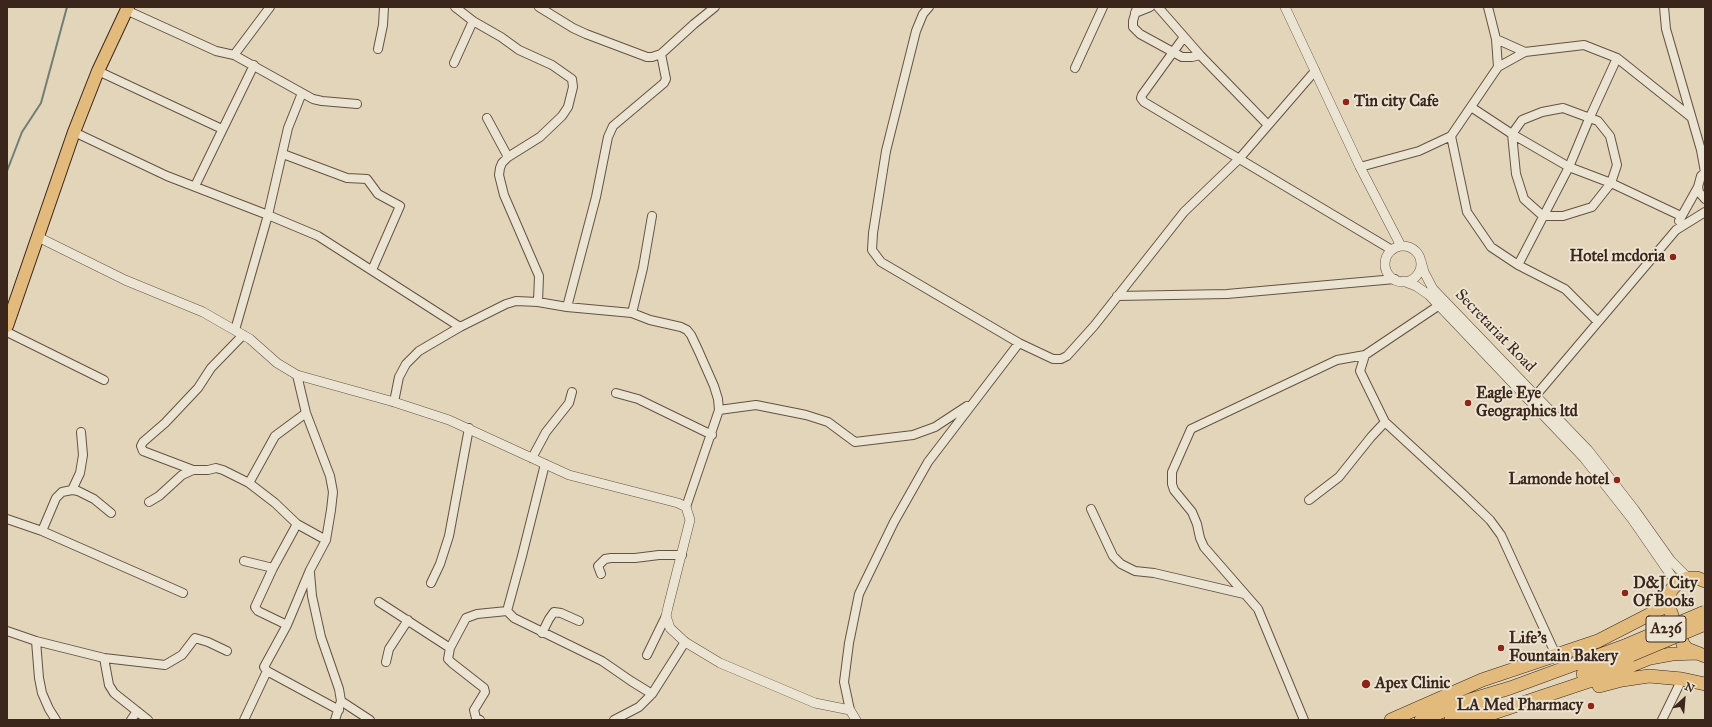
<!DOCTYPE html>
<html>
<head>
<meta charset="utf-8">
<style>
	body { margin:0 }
	#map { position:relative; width:1712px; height:727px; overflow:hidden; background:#e2d5b9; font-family:"IM FELL Great Primer",serif }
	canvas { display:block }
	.frame { position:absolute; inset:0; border:8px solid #3b261c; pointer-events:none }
	.north { position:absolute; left:1664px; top:679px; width:40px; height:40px; -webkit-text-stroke:3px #ece4d2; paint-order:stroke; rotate:26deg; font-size:11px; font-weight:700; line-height:16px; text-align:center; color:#3b261c }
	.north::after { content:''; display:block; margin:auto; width:14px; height:18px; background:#3b261c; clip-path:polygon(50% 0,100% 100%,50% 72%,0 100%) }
</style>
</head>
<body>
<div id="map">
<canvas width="1712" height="727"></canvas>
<div class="frame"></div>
<div class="north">N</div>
</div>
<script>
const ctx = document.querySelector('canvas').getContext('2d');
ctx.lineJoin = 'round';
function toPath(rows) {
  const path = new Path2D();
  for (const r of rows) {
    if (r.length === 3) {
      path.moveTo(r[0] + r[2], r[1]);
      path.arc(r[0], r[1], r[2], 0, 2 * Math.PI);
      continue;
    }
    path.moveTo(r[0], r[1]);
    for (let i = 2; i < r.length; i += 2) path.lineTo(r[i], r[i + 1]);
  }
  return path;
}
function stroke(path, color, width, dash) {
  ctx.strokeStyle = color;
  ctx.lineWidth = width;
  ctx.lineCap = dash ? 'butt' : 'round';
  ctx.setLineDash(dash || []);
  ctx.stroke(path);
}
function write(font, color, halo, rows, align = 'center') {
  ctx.font = font + ' "IM FELL Great Primer",serif';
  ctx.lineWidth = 4;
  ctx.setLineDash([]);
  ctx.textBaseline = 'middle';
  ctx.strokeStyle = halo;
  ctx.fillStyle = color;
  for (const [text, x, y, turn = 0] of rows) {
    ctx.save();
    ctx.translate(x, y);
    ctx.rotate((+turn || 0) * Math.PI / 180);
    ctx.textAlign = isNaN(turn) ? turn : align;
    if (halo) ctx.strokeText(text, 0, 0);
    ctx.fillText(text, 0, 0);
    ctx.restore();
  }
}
const stream = toPath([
	[7,171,22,132,41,103,67,7]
]);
const minor = toPath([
	[455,7,473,21,501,37,519,50,552,65,572,79,573,87,568,107,562,116,540,137,508,157,502,163,500,168,499,175,504,195,539,276,538,302],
	[539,7,573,28,586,34,647,57,652,57,661,54,694,24,715,7],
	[929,7,923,14,916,31,886,151,873,233,872,250,881,262,1019,343,1053,359,1061,359,1067,356,1094,326,1184,212,1239,159,1315,71],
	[1137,7,1133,21,1133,27,1140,34,1182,57,1192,57,1200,55],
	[1158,7,1200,55,1268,125],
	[1488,7,1496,39,1498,67],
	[1664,7,1666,29,1701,150,1705,154],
	[126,10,216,51,234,55,313,99,322,101,357,104],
	[1135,13,1150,7],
	[1184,37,1142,95,1141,98,1144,102,1392,250],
	[1496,39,1525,52],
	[378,49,383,25,384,7],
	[234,55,270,7],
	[454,63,473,21],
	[1075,68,1103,7],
	[98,71,222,129],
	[1471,107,1512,134,1569,167,1611,183,1681,216],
	[1563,108,1598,121,1610,136,1617,165,1611,183,1592,207,1563,216,1543,216,1524,199,1516,174,1512,134,1522,120,1542,112,1563,108],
	[487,118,508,157],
	[74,132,167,176,268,215,318,236,460,327],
	[1701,150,1705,172],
	[283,154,347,178,367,179,378,194,400,206,372,270],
	[1360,167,1419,151,1451,136],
	[1705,172,1701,176,1698,187,1699,192,1705,199],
	[195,186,254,65],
	[1679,221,1698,187],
	[1518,265,1569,167,1589,119,1617,58],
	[1117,296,1227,294,1395,279],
	[1438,306,1365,355,1360,371,1385,422,1463,494,1490,520,1501,535,1556,655],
	[567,307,596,197,608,137,613,126,664,83,666,79,661,54],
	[632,313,643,268,652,216],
	[1598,322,1565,289,1518,265,1491,247,1467,212,1451,136,1498,67,1525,52,1584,45,1617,58,1691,117],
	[235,330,268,215,288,128,302,93],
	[7,332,104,380],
	[297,375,306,413,330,476,333,492,331,510,326,540,310,570,287,625,264,667,267,671,339,710],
	[616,393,638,399,712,435],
	[1532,400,1676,230,1705,212],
	[394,402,399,377,406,364,419,351,460,327,506,304,516,301,538,302,567,307,632,313,650,320,681,327,687,330,691,335,699,352,714,386,718,399,719,410,686,507],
	[719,410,756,405,806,415,828,422,855,442,913,435,935,427,967,406],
	[532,458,546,432,569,403,572,392],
	[193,470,143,451,141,446,143,442,165,423,198,388,211,368,243,335],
	[249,483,275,436,306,413],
	[72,490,80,473,83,455,81,432],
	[1309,500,1339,477,1371,437,1385,422],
	[149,502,159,496,182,475,193,470,208,470,216,468,223,470,249,483,275,503,297,524,326,540],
	[1091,509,1113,556,1121,564,1135,571,1154,573,1244,594],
	[7,519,42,531,183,593],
	[42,531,56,498,62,492,72,490,78,491,94,499,111,513],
	[244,561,273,568,255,607,258,611,287,625],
	[273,568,297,524],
	[310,573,312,596,321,637,339,689,341,701,335,720],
	[601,574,598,566,605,559,611,558,635,558,659,555,682,555],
	[431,583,440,564,449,536,469,428],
	[379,602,450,648,448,659,452,663,484,688,485,692,474,710,476,718,480,720],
	[507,611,514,618,602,661,631,681,652,694],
	[507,611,522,556,545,464],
	[7,631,36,641,104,658,165,665,182,655,195,638,208,642,227,651],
	[542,633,549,619,554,612,561,613,579,621],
	[36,641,39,678,42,693,49,709,56,720],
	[450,648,466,618,477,614,507,611],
	[647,655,666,616],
	[104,658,109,685,114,693,148,720],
	[386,662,389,649,408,620],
	[341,701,370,720],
	[850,710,844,682,849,643,859,594,894,522,928,462,1019,343],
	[131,720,137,711],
	[244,720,267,671],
	[614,720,639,707,652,694,685,642],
	[1304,720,1258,609,1204,547,1200,538,1197,524,1192,512,1174,490,1172,484,1172,472,1191,429,1337,360,1365,355],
	[1662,720,1682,679]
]);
const tertiary = toPath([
	[1285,7,1360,167,1401,246],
	[38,237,125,280,203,312,250,339,277,363,297,375,394,402,449,420,569,475,678,503,686,507,690,520,668,607,666,616,670,628,685,642,720,663,815,703,850,710,856,720],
	[1403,264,18],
	[1421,261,1424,272,1433,289,1588,450,1634,509,1671,561,1688,578],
	[1403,281,1416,286,1429,295,1584,458,1632,519,1677,584]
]);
const primary = toPath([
	[7,326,74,132,98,71,128,7]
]);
const trunk = toPath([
	[1705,581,1697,578,1688,578,1677,584,1671,590,1668,605,1683,644,1687,649,1705,656],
	[1583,674,1631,655],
	[1599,686,1622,680,1649,676,1682,679,1705,684],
	[1391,720,1482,680,1598,641,1668,605],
	[1421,720,1470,700,1510,688,1627,645],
	[1451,720,1481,708],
	[1472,720,1610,674,1650,658,1672,654,1696,653]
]);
const trunkBridge = toPath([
	[1627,645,1705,612],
	[1631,655,1705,624]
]);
const markers = [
	[1346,102,4,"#8f2418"],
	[1673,257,4,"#8f2418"],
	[1468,403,4,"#8f2418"],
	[1617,480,4,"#8f2418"],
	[1625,593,4,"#8f2418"],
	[1501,648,4,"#8f2418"],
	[1366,684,5,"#8f2418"],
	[1591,706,4,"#8f2418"]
];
const shields = [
	[1666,629,40]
];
const shieldNames = [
	["A236",1666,629]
];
const poiNames = [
	["Tin city Cafe",1354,102],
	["Hotel mcdoria",1665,257,"right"],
	["Eagle Eye",1476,394],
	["Geographics ltd",1476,412],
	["Lamonde hotel",1609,480,"right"],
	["D&J City",1633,584],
	["Of Books",1633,602],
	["Life's",1509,639],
	["Fountain Bakery",1509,657],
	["Apex Clinic",1375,684],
	["LA Med Pharmacy",1583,706,"right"]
];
const streetNames = [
	["Secretariat Road",1495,331,46]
];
stroke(stream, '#717e75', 2);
stroke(minor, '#655243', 10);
stroke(tertiary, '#655243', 10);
stroke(primary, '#3b261c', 14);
stroke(trunk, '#3b261c', 14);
stroke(minor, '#ece4d2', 8);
stroke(tertiary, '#ece4d2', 9);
stroke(primary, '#e1ba7c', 12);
stroke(trunk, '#e1ba7c', 13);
stroke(trunkBridge, '#3b261c', 14, []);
stroke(trunkBridge, '#e1ba7c', 13);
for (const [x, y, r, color] of markers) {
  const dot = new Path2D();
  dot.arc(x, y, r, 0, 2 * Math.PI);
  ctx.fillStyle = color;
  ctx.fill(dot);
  stroke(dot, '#ece4d2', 1.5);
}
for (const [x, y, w] of shields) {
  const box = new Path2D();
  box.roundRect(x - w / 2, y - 13, w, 26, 3);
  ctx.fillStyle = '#ece4d2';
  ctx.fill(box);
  stroke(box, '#3b261c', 1);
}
write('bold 15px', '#3b261c', null, shieldNames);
write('bold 16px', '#3b261c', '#ece4d2', poiNames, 'left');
write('16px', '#3b261c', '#ece4d2', streetNames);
</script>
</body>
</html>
